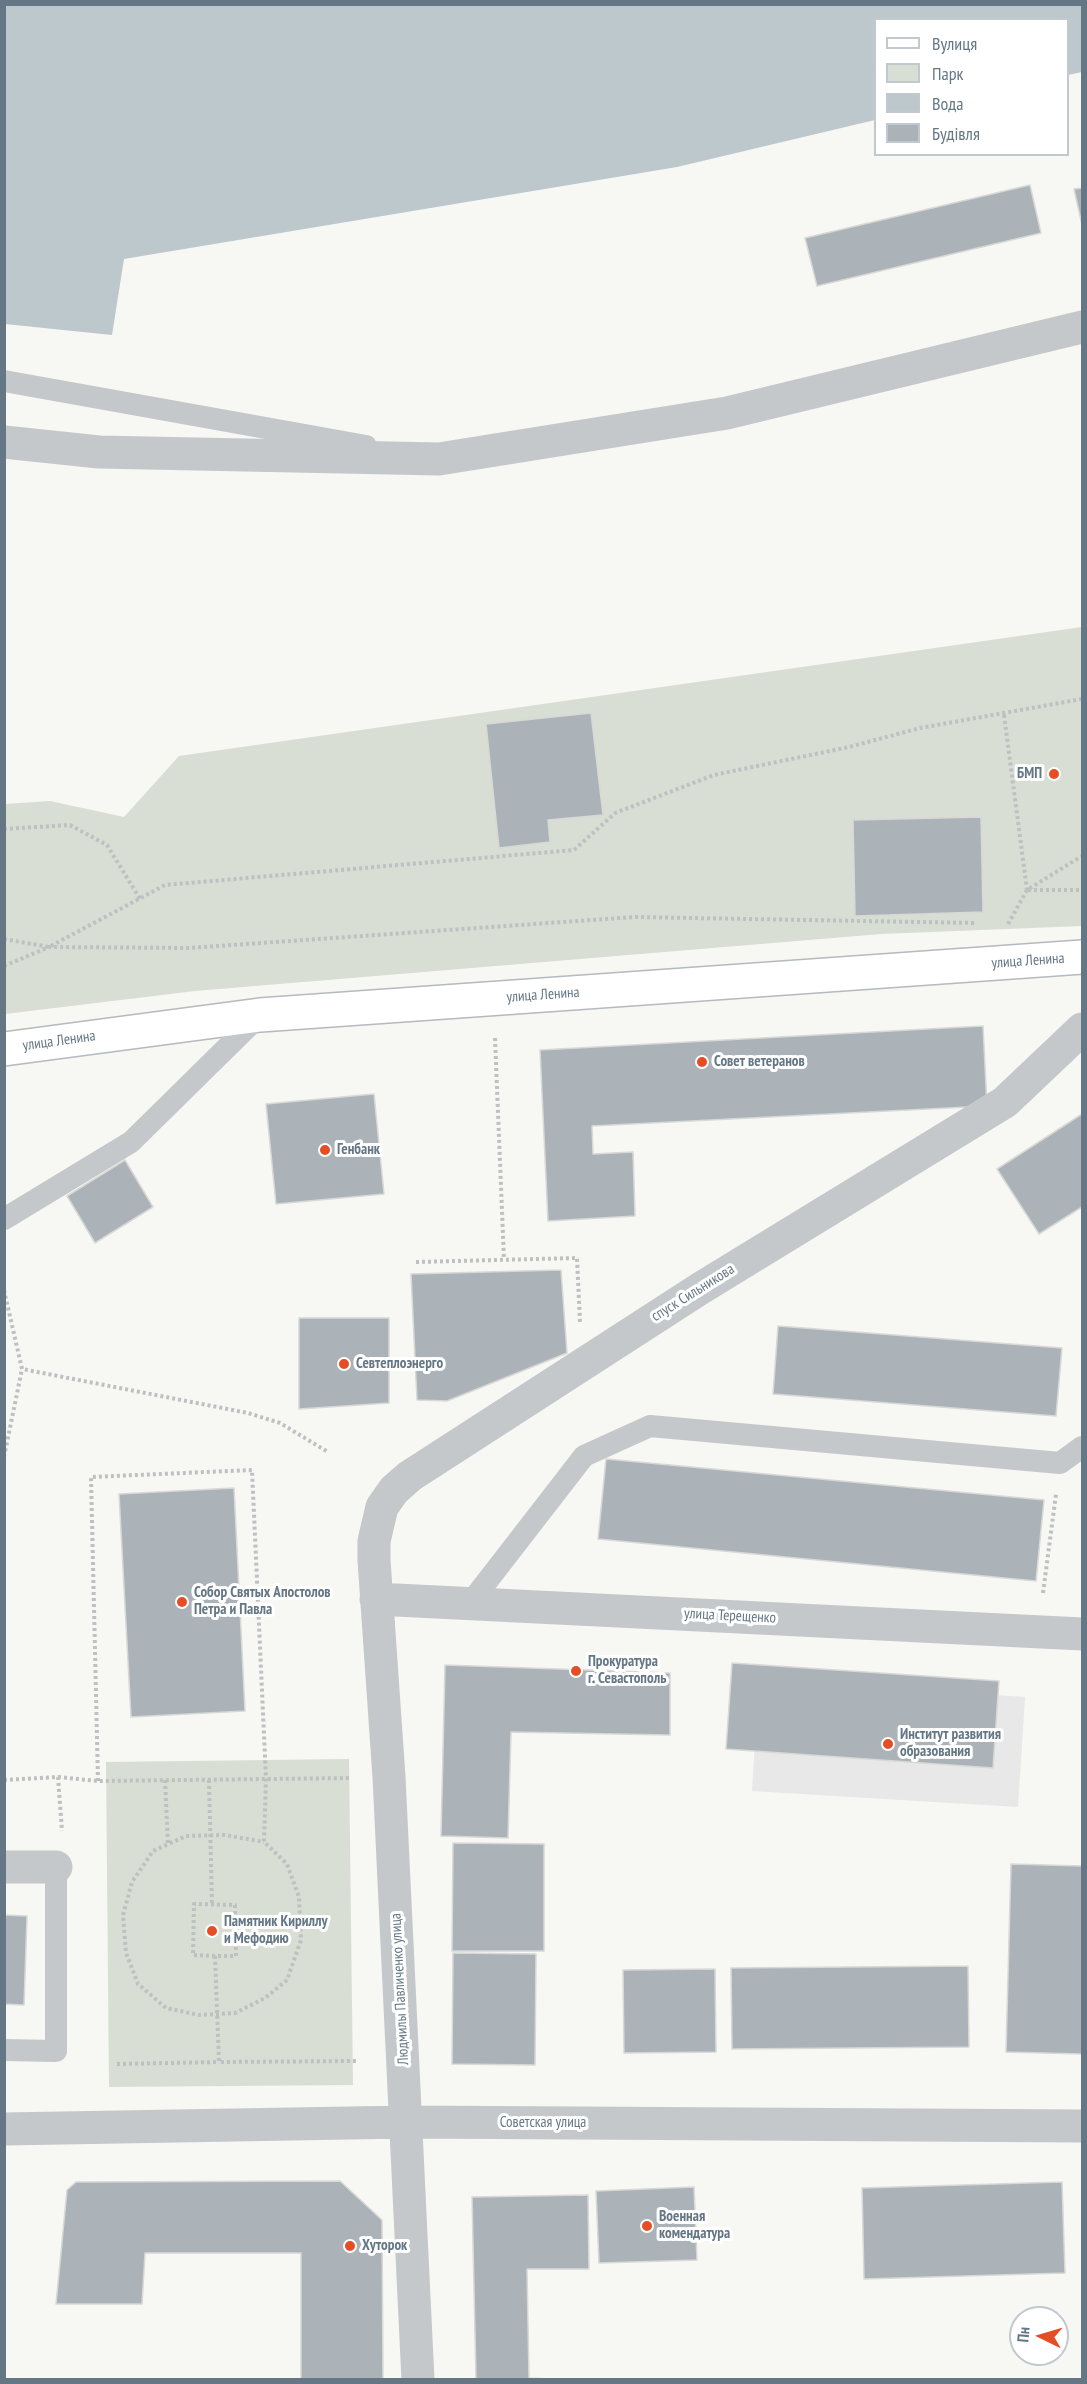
<!DOCTYPE html>
<html>
<head>
<meta charset="utf-8">
<style>
	body { margin:0 }
	#map { position:relative; width:1087px; height:2384px; overflow:hidden; background:#f7f7f3; font-family:"PT Sans Narrow",sans-serif }
	canvas { display:block }
	.frame { position:absolute; inset:0; border:6px solid #657785; pointer-events:none }
	.legend { position:absolute; left:874px; top:18px; width:195px; height:138px; box-sizing:border-box; background:#fff; border:2px solid #c1c9ce; margin:0; padding:8px 10px; list-style:none; font-size:18px; color:#657785 }
	.legend li { display:flex; align-items:center; gap:12px; height:30px }
	.legend b { width:30px; border:2px solid #c1c9ce }
	.north { position:absolute; left:1009px; top:2306px; width:60px; height:60px; box-sizing:border-box; background:#fff; border:2px solid #c1c9ce; border-radius:50%; rotate:275deg; font-size:16px; font-weight:700; line-height:24px; text-align:center; color:#657785 }
	.north::after { content:''; display:block; margin:auto; width:21px; height:27px; background:#e54e25; clip-path:polygon(50% 0,100% 100%,50% 72%,0 100%) }
</style>
</head>
<body>
<div id="map">
<canvas width="1087" height="2384"></canvas>
<div class="frame"></div>
<ul class="legend">
<li><b style="height:8px;background:#fff"></b>Вулиця</li>
<li><b style="height:16px;background:#d8ded4"></b>Парк</li>
<li><b style="height:16px;background:#bcc8cc"></b>Вода</li>
<li><b style="height:16px;background:#abb3b9"></b>Будівля</li>
</ul>
<div class="north">Пн</div>
</div>
<script>
const ctx = document.querySelector('canvas').getContext('2d');
ctx.lineJoin = 'round';
function paint(path, color) {
  ctx.fillStyle = color;
  ctx.fill(path, 'evenodd');
}
function toPath(rows) {
  const path = new Path2D();
  for (const r of rows) {
    path.moveTo(r[0], r[1]);
    for (let i = 2; i < r.length; i += 2) path.lineTo(r[i], r[i + 1]);
  }
  return path;
}
function stroke(path, color, width, dash) {
  ctx.strokeStyle = color;
  ctx.lineWidth = width;
  ctx.lineCap = dash ? 'butt' : 'round';
  ctx.setLineDash(dash || []);
  ctx.stroke(path);
}
function write(font, color, halo, rows, align = 'center') {
  ctx.font = font + ' "PT Sans Narrow",sans-serif';
  ctx.lineWidth = 6;
  ctx.setLineDash([]);
  ctx.textBaseline = 'middle';
  ctx.strokeStyle = halo;
  ctx.fillStyle = color;
  for (const [text, x, y, turn = 0] of rows) {
    ctx.save();
    ctx.translate(x, y);
    ctx.rotate((+turn || 0) * Math.PI / 180);
    ctx.textAlign = isNaN(turn) ? turn : align;
    if (halo) ctx.strokeText(text, 0, 0);
    ctx.fillText(text, 0, 0);
    ctx.restore();
  }
}
const built = toPath([
	[759,1680,1025,1697,1018,1807,752,1791]
]);
const green = toPath([
	[1082,627,1082,926,881,934,195,991,5,1014,5,804,50,801,124,817,179,756],
	[349,1759,353,2085,109,2087,106,1762]
]);
const water = toPath([
	[5,4,1082,5,1082,72,1068,75,1068,20,876,20,875,120,677,167,124,259,112,335,5,324]
]);
const building = toPath([
	[1030,185,1041,233,817,286,805,238,1030,185],
	[1082,188,1082,225,1074,189,1082,188],
	[591,713,603,815,548,820,550,842,499,848,486,724,591,713],
	[981,817,983,912,855,916,853,820,981,817],
	[983,1026,987,1106,592,1126,593,1154,633,1152,635,1216,548,1221,540,1050,983,1026],
	[374,1094,384,1194,276,1204,266,1104,374,1094],
	[1082,1114,1082,1207,1039,1234,997,1169,1082,1114],
	[125,1160,153,1207,95,1243,67,1196,125,1160],
	[561,1270,567,1353,447,1401,417,1400,411,1274,561,1270],
	[299,1318,389,1318,389,1403,299,1409,299,1318],
	[778,1326,1062,1348,1056,1416,773,1394,778,1326],
	[606,1459,1044,1500,1036,1581,598,1539,606,1459],
	[234,1488,245,1711,131,1717,119,1494,234,1488],
	[732,1663,999,1681,993,1768,726,1749,732,1663],
	[445,1665,670,1673,670,1735,511,1732,508,1838,441,1836,445,1665],
	[453,1843,544,1844,544,1951,452,1951,453,1843],
	[1011,1864,1082,1866,1082,2054,1006,2052,1011,1864],
	[4,1915,27,1916,24,2005,4,2004,4,1915],
	[453,1953,536,1954,535,2065,452,2064,453,1953],
	[968,1966,969,2047,732,2049,731,1968,968,1966],
	[715,1969,716,2052,624,2053,623,1970,715,1969],
	[340,2181,382,2220,383,2380,301,2380,301,2253,145,2253,142,2304,56,2304,67,2190,76,2182,340,2181],
	[1062,2182,1065,2273,864,2279,862,2188,1062,2182],
	[694,2187,697,2260,599,2263,596,2191,694,2187],
	[588,2195,589,2269,527,2269,529,2378,564,2380,476,2380,472,2197,588,2195]
]);
const path = toPath([
	[1004,715,1027,890],
	[4,829,70,825,107,845,140,899],
	[1028,890,1082,890],
	[1008,924,1027,890,1082,856],
	[4,939,49,947,165,885,574,850,615,813,714,775,849,747,920,728,1082,699],
	[4,966,49,947,189,948,635,917,977,923],
	[495,1038,504,1260],
	[416,1262,577,1258,580,1322],
	[4,1290,22,1369,248,1413,280,1423,328,1452],
	[4,1457,22,1369],
	[1043,1593,1056,1494],
	[58,1777,98,1781,351,1778],
	[4,1780,58,1777,62,1831],
	[165,1780,168,1845],
	[209,1780,212,1905],
	[98,1781,91,1477,252,1470,266,1779,264,1842,287,1864,299,1897,301,1940,287,1980,265,1998,235,2013,199,2015,166,2008,138,1984,126,1953,123,1915,132,1882,153,1851,186,1836,225,1835,264,1842],
	[215,1956,193,1955,194,1904,235,1905,236,1956,215,1956,219,2062,358,2061],
	[117,2064,219,2062]
]);
const lane = toPath([
	[4,381,366,446],
	[4,1219,131,1142,260,1015],
	[471,1602,584,1456,650,1426,1060,1463,1082,1447],
	[4,2050,56,2051,56,1867]
]);
const street = toPath([
	[4,442,99,452,439,459,727,413,1082,327],
	[376,1599,1082,1634],
	[4,1867,56,1867],
	[4,2129,407,2122,1082,2126],
	[418,2380,389,1777,374,1560,374,1541,382,1507,394,1490,410,1476,701,1288,1005,1102,1082,1029]
]);
const secondary = toPath([
	[4,1049,260,1015,1082,957]
]);
const markers = [
	[1054,774,6,"#e54e25"],
	[702,1062,6,"#e54e25"],
	[325,1150,6,"#e54e25"],
	[344,1364,6,"#e54e25"],
	[182,1602,6,"#e54e25"],
	[576,1671,6,"#e54e25"],
	[888,1744,6,"#e54e25"],
	[212,1931,6,"#e54e25"],
	[647,2226,6,"#e54e25"],
	[350,2246,6,"#e54e25"]
];
const poiNames = [
	["БМП",1042,774,"right"],
	["Совет ветеранов",714,1062],
	["Генбанк",337,1150],
	["Севтеплоэнерго",356,1364],
	["Собор Святых Апостолов",194,1593],
	["Петра и Павла",194,1610],
	["Прокуратура",588,1662],
	["г. Севастополь",588,1679],
	["Институт развития",900,1735],
	["образования",900,1752],
	["Памятник Кириллу",224,1922],
	["и Мефодию",224,1939],
	["Военная",659,2217],
	["комендатура",659,2234],
	["Хуторок",362,2246]
];
const streetNames = [
	["улица Ленина",1028,961,-4],
	["улица Ленина",543,995,-4],
	["улица Ленина",59,1041,-8],
	["спуск Сильникова",693,1293,-32],
	["улица Терещенко",730,1616,3],
	["Людмилы Павличенко улица",400,1989,-93],
	["Советская улица",543,2123]
];
paint(built, '#e7e8e7');
paint(green, '#d8ded4');
paint(water, '#bcc8cc');
paint(building, '#abb3b9');
stroke(building, '#d8d8d6', 1.5);
stroke(secondary, '#b4babe', 36);
stroke(path, '#bec0c2', 4, [3, 3]);
stroke(lane, '#c4c8cb', 22);
stroke(street, '#c4c8cb', 33);
stroke(secondary, '#fff', 33);
for (const [x, y, r, color] of markers) {
  const dot = new Path2D();
  dot.arc(x, y, r, 0, 2 * Math.PI);
  ctx.fillStyle = color;
  ctx.fill(dot);
  stroke(dot, '#fff', 2);
}
write('bold 15px', '#657785', '#fff', poiNames, 'left');
write('15px', '#657785', '#fff', streetNames);
</script>
</body>
</html>
